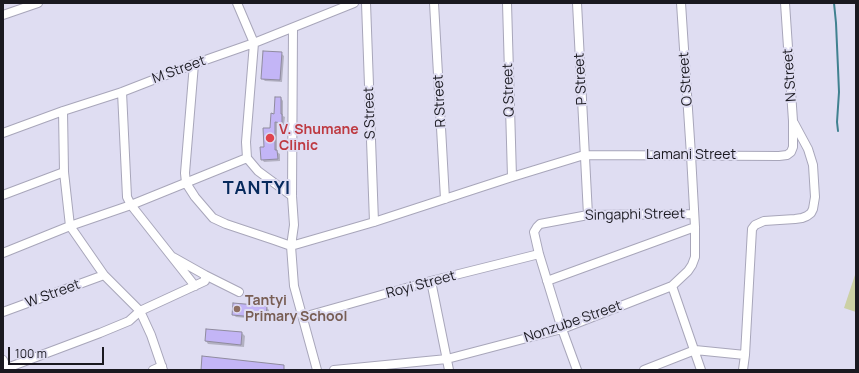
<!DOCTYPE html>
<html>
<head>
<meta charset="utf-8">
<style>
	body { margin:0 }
	#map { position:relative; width:859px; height:373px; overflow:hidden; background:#dfddf2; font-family:Manrope,sans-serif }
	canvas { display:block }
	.frame { position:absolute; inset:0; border:4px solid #1a1920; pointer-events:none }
	.scale { position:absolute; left:8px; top:347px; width:96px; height:18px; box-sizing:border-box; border:2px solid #1a1920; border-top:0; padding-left:5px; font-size:12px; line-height:14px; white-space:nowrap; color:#1a1920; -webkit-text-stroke:3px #dfddf2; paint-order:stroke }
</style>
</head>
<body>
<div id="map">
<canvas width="859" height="373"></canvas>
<div class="frame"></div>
<div class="scale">100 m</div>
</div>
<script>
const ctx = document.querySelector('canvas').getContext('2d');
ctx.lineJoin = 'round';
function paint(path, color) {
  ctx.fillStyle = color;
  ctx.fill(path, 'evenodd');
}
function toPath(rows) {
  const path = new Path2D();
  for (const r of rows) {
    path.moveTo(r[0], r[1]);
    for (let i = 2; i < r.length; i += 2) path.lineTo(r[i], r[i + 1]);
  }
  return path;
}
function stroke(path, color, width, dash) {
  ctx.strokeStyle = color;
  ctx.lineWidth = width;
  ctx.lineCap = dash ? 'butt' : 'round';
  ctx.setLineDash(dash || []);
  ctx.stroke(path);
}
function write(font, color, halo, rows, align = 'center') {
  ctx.font = font + ' Manrope,sans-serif';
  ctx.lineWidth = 4;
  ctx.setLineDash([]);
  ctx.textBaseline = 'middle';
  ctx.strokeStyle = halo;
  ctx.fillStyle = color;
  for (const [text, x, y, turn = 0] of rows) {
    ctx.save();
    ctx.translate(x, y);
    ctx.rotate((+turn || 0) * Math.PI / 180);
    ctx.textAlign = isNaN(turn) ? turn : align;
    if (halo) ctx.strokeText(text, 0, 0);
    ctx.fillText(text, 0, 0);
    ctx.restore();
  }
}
const green = toPath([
	[856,272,856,312,844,308]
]);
const shadow = toPath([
	[281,53,284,56,282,82,265,81,262,78],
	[281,98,283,101,283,116,285,117,284,125,277,124,277,152,280,154,280,161,264,162,262,159],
	[266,307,269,310,268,320,236,317,233,314],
	[242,333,245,336,244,347,208,344,206,341]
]);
const stream = toPath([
	[834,3,836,23,838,68,839,92,837,122,838,131]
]);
const building = toPath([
	[263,51,282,52,280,80,261,79,263,51],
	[275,97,281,97,281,114,282,114,282,123,275,122,275,150,277,150,278,159,261,160,260,147,264,147,263,128,270,128,271,113,274,114,275,97],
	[233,303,267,306,266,318,232,315,233,303],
	[206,329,242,332,241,345,205,341,206,329],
	[202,356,284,365,284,370,201,370,202,356]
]);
const minor = toPath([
	[237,3,254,43,246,142,247,158,258,171,292,196],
	[366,3,374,222],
	[434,3,445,199],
	[507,3,512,177],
	[577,3,588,215],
	[3,15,38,3],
	[293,28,292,196,294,225,291,246,294,286,317,370],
	[194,64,185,173,186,183,195,197,213,218,226,224,274,240,291,246,374,222,512,177,584,155,779,156,787,155,791,152,793,147,793,121,785,3],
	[122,92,127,197,131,205,195,286],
	[63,111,64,172,70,226,104,275,140,311,151,335,163,370],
	[3,133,63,111,122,92,194,64,254,43,354,3],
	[3,195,64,172],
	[3,253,70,226,131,205,247,158],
	[205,275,239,292],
	[431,281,449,370],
	[547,281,695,227],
	[672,286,701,370],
	[3,312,104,275],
	[303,317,431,281,539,254],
	[3,360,8,370],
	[7,368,100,333,129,321,140,311,205,281,205,275,173,257],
	[153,370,162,366],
	[334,370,447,359,550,332,562,329,672,286,688,271,692,265,695,257,695,227,691,155,681,3],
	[577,370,562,329,539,254,534,232,537,227,540,224,588,215,694,214],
	[644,370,695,350,745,355,752,229,755,225,764,221,795,219,802,218,807,216,811,213,813,209,815,197,813,165,808,149,794,123],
	[743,370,745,355]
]);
const markers = [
	[270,138,5,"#e0444e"],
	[237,309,4,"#8d6e63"]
];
const streetNames = [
	["M Street",179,70,-20],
	["N Street",790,75,-94],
	["P Street",581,79,-93],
	["O Street",686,79,-94],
	["Q Street",509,90,-92],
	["R Street",440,101,-93],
	["S Street",370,113,-92],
	["Lamani Street",691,155],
	["Singaphi Street",635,215,-1],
	["Royi Street",421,285,-15],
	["W Street",53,294,-20],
	["Nonzube Street",573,322,-19]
];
const healthNames = [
	["V. Shumane",279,130],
	["Clinic",279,146]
];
const educationNames = [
	["Tantyi",245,301],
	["Primary School",245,317]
];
const districtNames = [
	["TANTYI",257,189]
];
paint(green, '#ccd0a5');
paint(shadow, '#0003');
stroke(stream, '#408190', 2);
paint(building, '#c3b5f6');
stroke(building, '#8f8b9e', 1);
stroke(minor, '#a8a6ba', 10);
stroke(minor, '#fff', 8);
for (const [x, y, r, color] of markers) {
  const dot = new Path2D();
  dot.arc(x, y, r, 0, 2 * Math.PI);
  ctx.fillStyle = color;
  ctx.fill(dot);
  stroke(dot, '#dfddf2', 1.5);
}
write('14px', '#1a1920', '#dfddf2', streetNames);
write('bold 14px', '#be3a42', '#dfddf2', healthNames, 'left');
write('bold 14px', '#785e54', '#dfddf2', educationNames, 'left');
ctx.letterSpacing = '1px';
write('bold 18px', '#06295c', '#dfddf2', districtNames);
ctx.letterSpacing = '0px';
</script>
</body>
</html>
